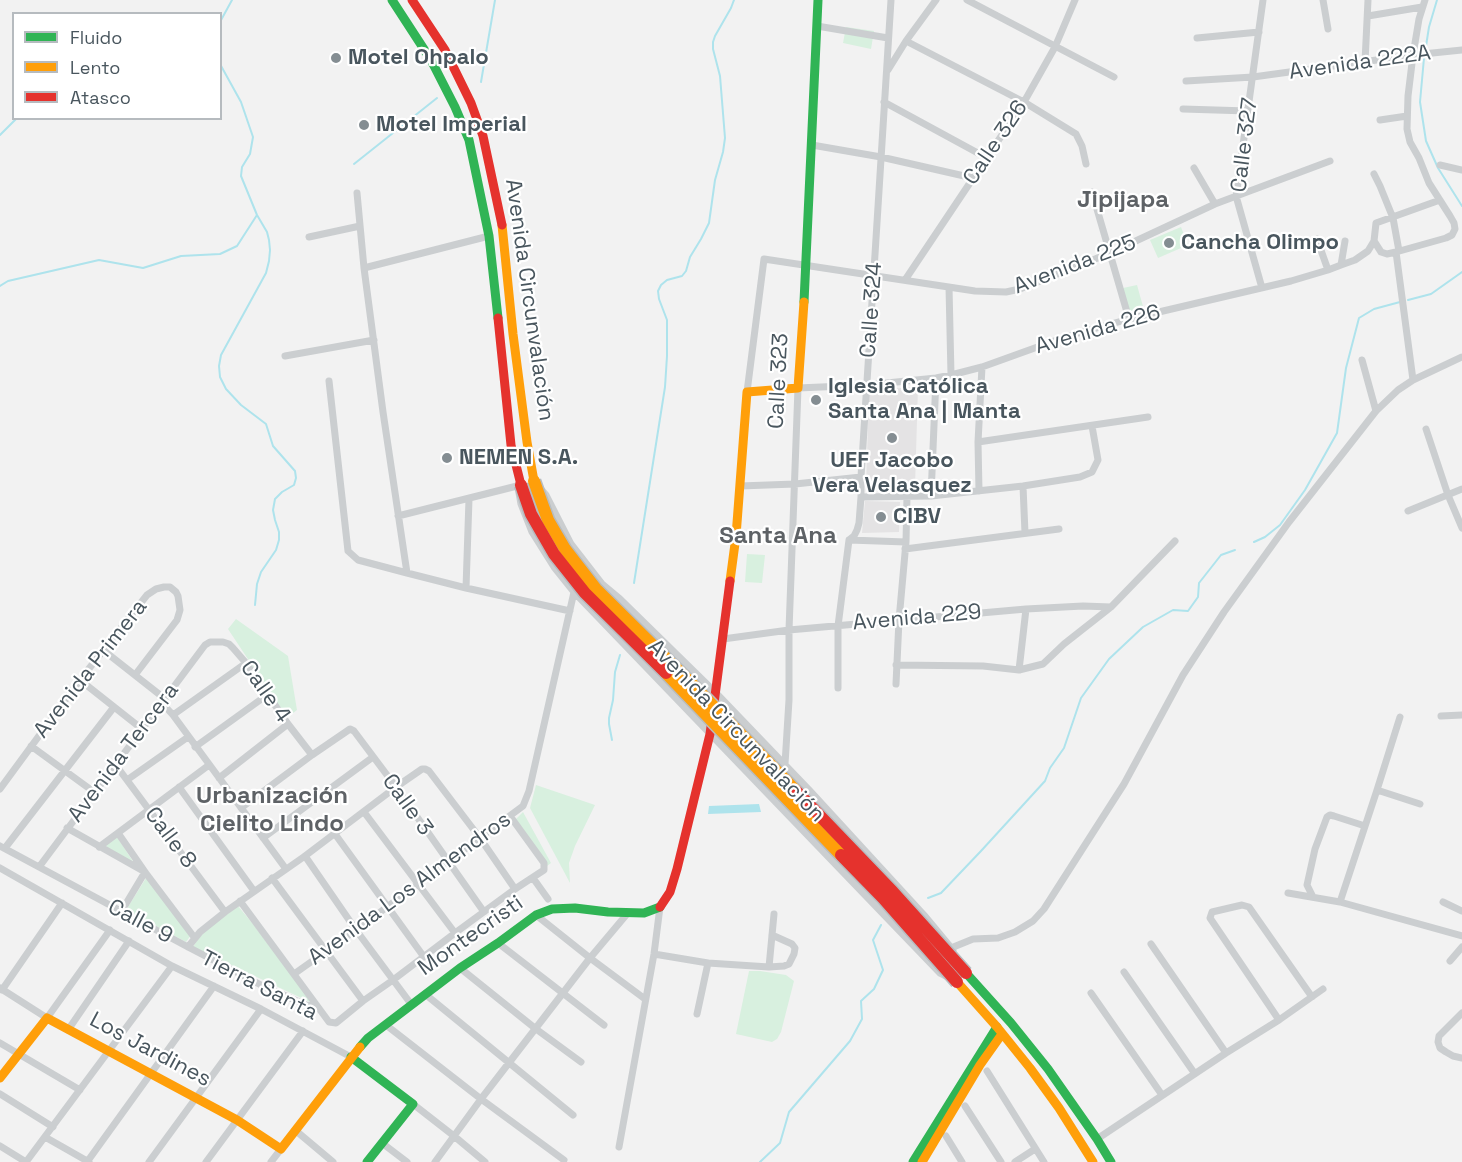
<!DOCTYPE html>
<html>
<head>
<meta charset="utf-8">
<style>
	body { margin:0 }
	#map { position:relative; width:1462px; height:1162px; overflow:hidden; background:#f2f2f2; font-family:"Space Grotesk",sans-serif }
	canvas { display:block }
	.legend { position:absolute; left:12px; top:12px; width:210px; height:108px; box-sizing:border-box; background:#fff; border:2px solid #b6bbbf; margin:0; padding:8px 10px; list-style:none; font-size:18px; color:#49565e }
	.legend li { display:flex; align-items:center; gap:12px; height:30px }
	.legend b { width:30px; border:2px solid #b6bbbf }
</style>
</head>
<body>
<div id="map">
<canvas width="1462" height="1162"></canvas>
<ul class="legend">
<li><b style="height:8px;background:#30b455"></b>Fluido</li>
<li><b style="height:8px;background:#ff9f0a"></b>Lento</li>
<li><b style="height:8px;background:#e5322d"></b>Atasco</li>
</ul>
</div>
<script>
const ctx = document.querySelector('canvas').getContext('2d');
ctx.lineJoin = 'round';
function paint(path, color) {
  ctx.fillStyle = color;
  ctx.fill(path, 'evenodd');
}
function toPath(rows) {
  const path = new Path2D();
  for (const r of rows) {
    path.moveTo(r[0], r[1]);
    for (let i = 2; i < r.length; i += 2) path.lineTo(r[i], r[i + 1]);
  }
  return path;
}
function stroke(path, color, width, dash) {
  ctx.strokeStyle = color;
  ctx.lineWidth = width;
  ctx.lineCap = dash ? 'butt' : 'round';
  ctx.setLineDash(dash || []);
  ctx.stroke(path);
}
function write(font, color, halo, rows, align = 'center') {
  ctx.font = font + ' "Space Grotesk",sans-serif';
  ctx.lineWidth = 4.5;
  ctx.setLineDash([]);
  ctx.textBaseline = 'middle';
  ctx.strokeStyle = halo;
  ctx.fillStyle = color;
  for (const [text, x, y, turn = 0] of rows) {
    ctx.save();
    ctx.translate(x, y);
    ctx.rotate((+turn || 0) * Math.PI / 180);
    ctx.textAlign = isNaN(turn) ? turn : align;
    if (halo) ctx.strokeText(text, 0, 0);
    ctx.fillText(text, 0, 0);
    ctx.restore();
  }
}
const education = toPath([
	[918,387,915,487,866,488,869,390],
	[865,501,900,502,899,532,862,533]
]);
const green = toPath([
	[846,27,874,31,871,49,843,43],
	[1181,227,1188,245,1158,258,1150,240],
	[1137,285,1144,310,1129,313,1123,288],
	[747,554,765,555,762,583,745,582],
	[236,619,288,656,297,710,287,718,228,629],
	[536,785,595,805,575,846,569,863,570,883,530,808],
	[523,812,551,863,547,866,515,820],
	[117,837,134,863,105,846],
	[146,878,191,935,186,942,126,910],
	[238,906,253,924,312,1003,193,947,198,939,205,931],
	[749,971,760,971,786,975,794,981,781,1032,777,1039,772,1042,736,1034]
]);
const water = toPath([
	[759,804,761,812,708,814,709,806]
]);
const stream = toPath([
	[220,22,232,0],
	[1426,46,1429,27,1437,0],
	[1424,58,1420,102,1426,141,1438,168,1462,206],
	[220,64,241,102,253,137,250,154,242,167,241,176,257,215,267,232,269,240,270,250,269,261,266,273,221,355,219,366,220,377,226,389,241,405,266,424,273,446,295,471,296,478,294,485,282,492,275,499,273,510,275,520,279,532,279,540,276,550,261,572,257,584,255,605],
	[481,82,495,0],
	[0,135,17,118],
	[354,164,437,98],
	[0,286,8,281,99,260,143,268,181,256,220,254,237,246,257,215],
	[1408,300,1431,294,1462,272],
	[1254,542,1265,537,1280,525,1305,490,1337,433,1346,368,1359,318,1374,309,1400,302],
	[634,583,665,387,667,356,667,320,659,299,658,291,661,285,667,280,682,276,686,271,690,257,701,239,709,223,715,180,723,152,725,138,720,76,713,49,713,42,715,36,731,8,734,0],
	[612,740,609,724,609,718,613,700,615,672,620,655],
	[928,898,941,893,981,851,1045,781,1050,768,1064,748,1081,698,1109,659,1143,627,1173,610,1188,611,1198,597,1199,583,1221,555,1235,550],
	[760,1162,780,1143,789,1112,850,1041,862,1019,861,1001,874,989,883,970,873,940,881,925]
]);
const street = toPath([
	[967,0,1114,77],
	[1323,0,1328,29],
	[1368,16,1422,7],
	[817,26,888,38],
	[1197,38,1259,32],
	[906,41,1024,102,1076,134,1082,146,1086,164],
	[1365,62,1368,0],
	[888,70,906,41,936,0],
	[1186,81,1253,77,1413,55,1462,50],
	[884,102,987,158],
	[1183,109,1248,111],
	[1380,120,1407,116],
	[812,145,881,157,973,178],
	[1440,165,1462,170],
	[1194,168,1215,204],
	[1374,174,1380,186,1393,218,1399,251],
	[1092,192,1129,319],
	[357,193,364,268],
	[489,236,364,268,383,412,407,573,466,588,570,611],
	[309,237,360,226],
	[1374,241,1381,252,1387,254,1396,252],
	[1341,265,1355,260,1368,251,1374,241,1376,223,1440,200],
	[1328,270,1341,265,1345,241],
	[905,280,1024,102,1055,47,1075,0],
	[949,287,951,375],
	[1262,288,1236,196,1263,0],
	[285,356,374,340],
	[1362,360,1376,411],
	[1413,380,1396,252,1446,238,1452,235,1455,229,1454,223,1450,216,1429,183,1419,158,1410,142,1407,129,1408,96,1413,55,1419,19,1425,0],
	[329,381,348,551,358,560,407,573],
	[747,392,764,259,975,291,1006,292,1020,289,1110,253,1215,204,1330,161],
	[1426,429,1448,495,1462,528],
	[978,442,1148,417],
	[740,486,795,484,861,477],
	[1023,486,1025,533],
	[540,488,546,495,571,544,602,584,620,599,716,693,810,791,924,915,953,950],
	[979,491,978,442,982,367],
	[931,496,936,378],
	[861,497,931,496,1023,486,1080,477,1092,472,1098,460,1092,426],
	[1408,511,1462,489],
	[398,516,521,485,519,493,521,504,532,532,554,567,574,592,940,973,950,978],
	[849,540,906,542],
	[905,549,1059,529],
	[466,588,469,499],
	[723,639,789,630,1026,609,1083,606,1111,607],
	[103,650,164,698],
	[896,665,983,666,1019,670,1043,664,1064,644,1111,607,1175,541],
	[1019,670,1026,609],
	[80,680,142,729],
	[896,684,899,620,906,542,907,496],
	[838,688,838,626,849,540,854,536,857,530,859,523,861,497,861,477,891,0],
	[161,702,173,715,286,869],
	[173,715,246,663],
	[1441,716,1462,715],
	[31,746,94,792],
	[195,747,267,695],
	[115,764,225,912],
	[785,764,789,700,789,630,798,388,867,385,936,378,951,375,982,367,1068,336,1129,319,1291,281,1328,270,1317,239],
	[219,778,288,724],
	[127,780,188,737],
	[179,787,254,891],
	[0,789,80,680,147,595,156,589,164,587,170,587,176,592,178,596,180,610,177,620,135,675],
	[1377,790,1400,717],
	[241,808,312,755,350,729,354,731,396,787,484,912],
	[364,812,455,933],
	[67,828,145,872,121,912],
	[118,833,145,872,194,937],
	[335,834,424,957],
	[263,838,373,757],
	[0,846,188,947,261,985,306,1005,312,1006,315,1004],
	[99,847,209,765],
	[5,848,114,707],
	[305,856,356,930,411,1004],
	[39,867,205,645,210,642,223,642,229,644,233,648,246,663,288,724,312,755],
	[0,868,172,966,261,1009,351,1057],
	[272,878,363,1001],
	[533,878,548,899],
	[1288,893,1340,902,1462,936],
	[1313,897,1307,885,1315,849,1327,817,1330,815,1334,816,1365,826],
	[240,901,329,1022,336,1023,363,1001,393,980,455,933,515,889,544,870,544,863,510,816],
	[1340,902,1377,790,1420,804],
	[1443,902,1462,911],
	[536,915,590,958,645,999],
	[498,943,604,1025],
	[1151,944,1226,1053],
	[188,947,200,932,225,912,305,856,396,787,422,769,425,769,429,771,480,838,515,889],
	[951,948,973,939,998,938,1015,932,1033,921,1044,909,1124,784,1183,675,1224,612,1289,522,1376,411,1398,390,1413,380,1462,357],
	[654,954,708,963,769,967,774,914],
	[1450,961,1462,947],
	[769,967,784,966,789,964,794,954,795,948,792,944,772,935],
	[460,968,536,1029,581,1062],
	[1124,972,1195,1074],
	[294,974,356,930,523,806,529,791,574,592],
	[0,988,47,1018,110,930],
	[2,990,62,903],
	[1091,993,1162,1095],
	[425,994,573,1115],
	[1462,1013,1439,1036,1438,1042,1440,1048,1446,1052,1453,1056,1462,1058],
	[697,1014,708,963],
	[1279,1020,1210,918,1212,912,1242,905,1249,907,1312,997],
	[386,1025,481,1099,564,1160],
	[68,1030,129,941],
	[0,1043,80,1090],
	[987,1071,1044,1162],
	[0,1094,53,1127],
	[413,1104,454,1136,485,1162],
	[965,1106,1001,1162],
	[295,1130,333,1162],
	[946,1136,962,1162],
	[45,1137,89,1162],
	[1097,1139,1226,1053,1279,1020,1323,989],
	[382,1143,407,1162],
	[0,1146,26,1162],
	[619,1147,654,954,660,907],
	[26,1162,172,966],
	[87,1162,214,986],
	[149,1162,261,1009],
	[206,1162,303,1031],
	[271,1162,281,1149],
	[435,1162,481,1099,590,958,627,914],
	[1015,1162,1035,1149]
]);
const fast = toPath([
	[392,0,431,60,455,107,469,140,489,236,498,318],
	[804,302,818,0],
	[966,973,1011,1023,1048,1069,1097,1139,1111,1162],
	[360,1047,368,1038,460,968,498,943,536,915,552,909,575,908,608,912,644,913,660,907],
	[351,1057,413,1104,367,1162],
	[913,1162,997,1027]
]);
const slow = toPath([
	[502,225,513,334,527,442,534,481],
	[730,581,736,536,747,392,798,388,804,302],
	[957,982,997,1027,1030,1068,1059,1108,1093,1162],
	[0,1078,47,1018,237,1120,281,1149,360,1047],
	[922,1162,980,1065,1002,1034]
]);
const jam = toPath([
	[412,0,445,50,471,103,483,136,502,225],
	[498,318,511,445,521,485],
	[660,907,670,892,677,869,710,734,730,581]
]);
const slowBridge = toPath([
	[534,481,548,520,565,549,596,589,691,683,796,791],
	[666,673,841,855]
]);
const jamBridge = toPath([
	[521,485,531,514,554,554,585,593,666,673],
	[796,791,893,892,966,973],
	[841,855,883,898,957,982]
]);
const markers = [
	[336,58,6,"#848d92"],
	[364,125,6,"#848d92"],
	[1169,243,6,"#848d92"],
	[816,400,6,"#848d92"],
	[892,438,6,"#848d92"],
	[447,458,6,"#848d92"],
	[881,517,6,"#848d92"]
];
const poiNames = [
	["Motel Ohpalo",348,58],
	["Motel Imperial",376,125],
	["Cancha Olimpo",1181,243],
	["Iglesia Católica",828,387],
	["Santa Ana | Manta",828,412],
	["NEMEN S.A.",459,458],
	["UEF Jacobo",892,461,"center"],
	["Vera Velasquez",892,486,"center"],
	["CIBV",893,517]
];
const streetNames = [
	["Avenida 222A",1360,63,-8],
	["Calle 326",996,143,-56],
	["Calle 327",1245,145,-83],
	["Avenida 225",1075,265,-21],
	["Avenida Circunvalación",529,300,82],
	["Calle 324",872,310,-86],
	["Avenida 226",1098,330,-16],
	["Calle 323",779,381,-87],
	["Avenida 229",917,618,-5],
	["Avenida Primera",91,669,-52],
	["Calle 4",265,692,55],
	["Avenida Circunvalación",736,731,46],
	["Avenida Tercera",124,753,-53],
	["Calle 3",407,805,54],
	["Calle 8",170,838,53],
	["Avenida Los Almendros",410,889,-36],
	["Calle 9",140,922,28],
	["Montecristi",471,936,-35],
	["Tierra Santa",259,986,27],
	["Los Jardines",150,1050,28]
];
const neighbourhoodNames = [
	["Jipijapa",1123,200],
	["Santa Ana",778,536],
	["Urbanización",272,796],
	["Cielito Lindo",272,824]
];
paint(education, '#e4e3e4');
paint(green, '#d8f0df');
paint(water, '#aee3ec');
stroke(stream, '#aee3ec', 2);
stroke(street, '#cbced0', 7);
stroke(fast, '#30b455', 9);
stroke(slow, '#ff9f0a', 9);
stroke(jam, '#e5322d', 9);
stroke(slowBridge, '#b7bcc0', 15, []);
stroke(jamBridge, '#b7bcc0', 15, []);
stroke(slowBridge, '#ff9f0a', 12);
stroke(jamBridge, '#e5322d', 12);
for (const [x, y, r, color] of markers) {
  const dot = new Path2D();
  dot.arc(x, y, r, 0, 2 * Math.PI);
  ctx.fillStyle = color;
  ctx.fill(dot);
  stroke(dot, '#fff', 2);
}
write('bold 22px', '#49565e', '#fff', poiNames, 'left');
write('22px', '#49565e', '#fff', streetNames);
write('bold 24px', '#5e6266', '#fff', neighbourhoodNames);
</script>
</body>
</html>
